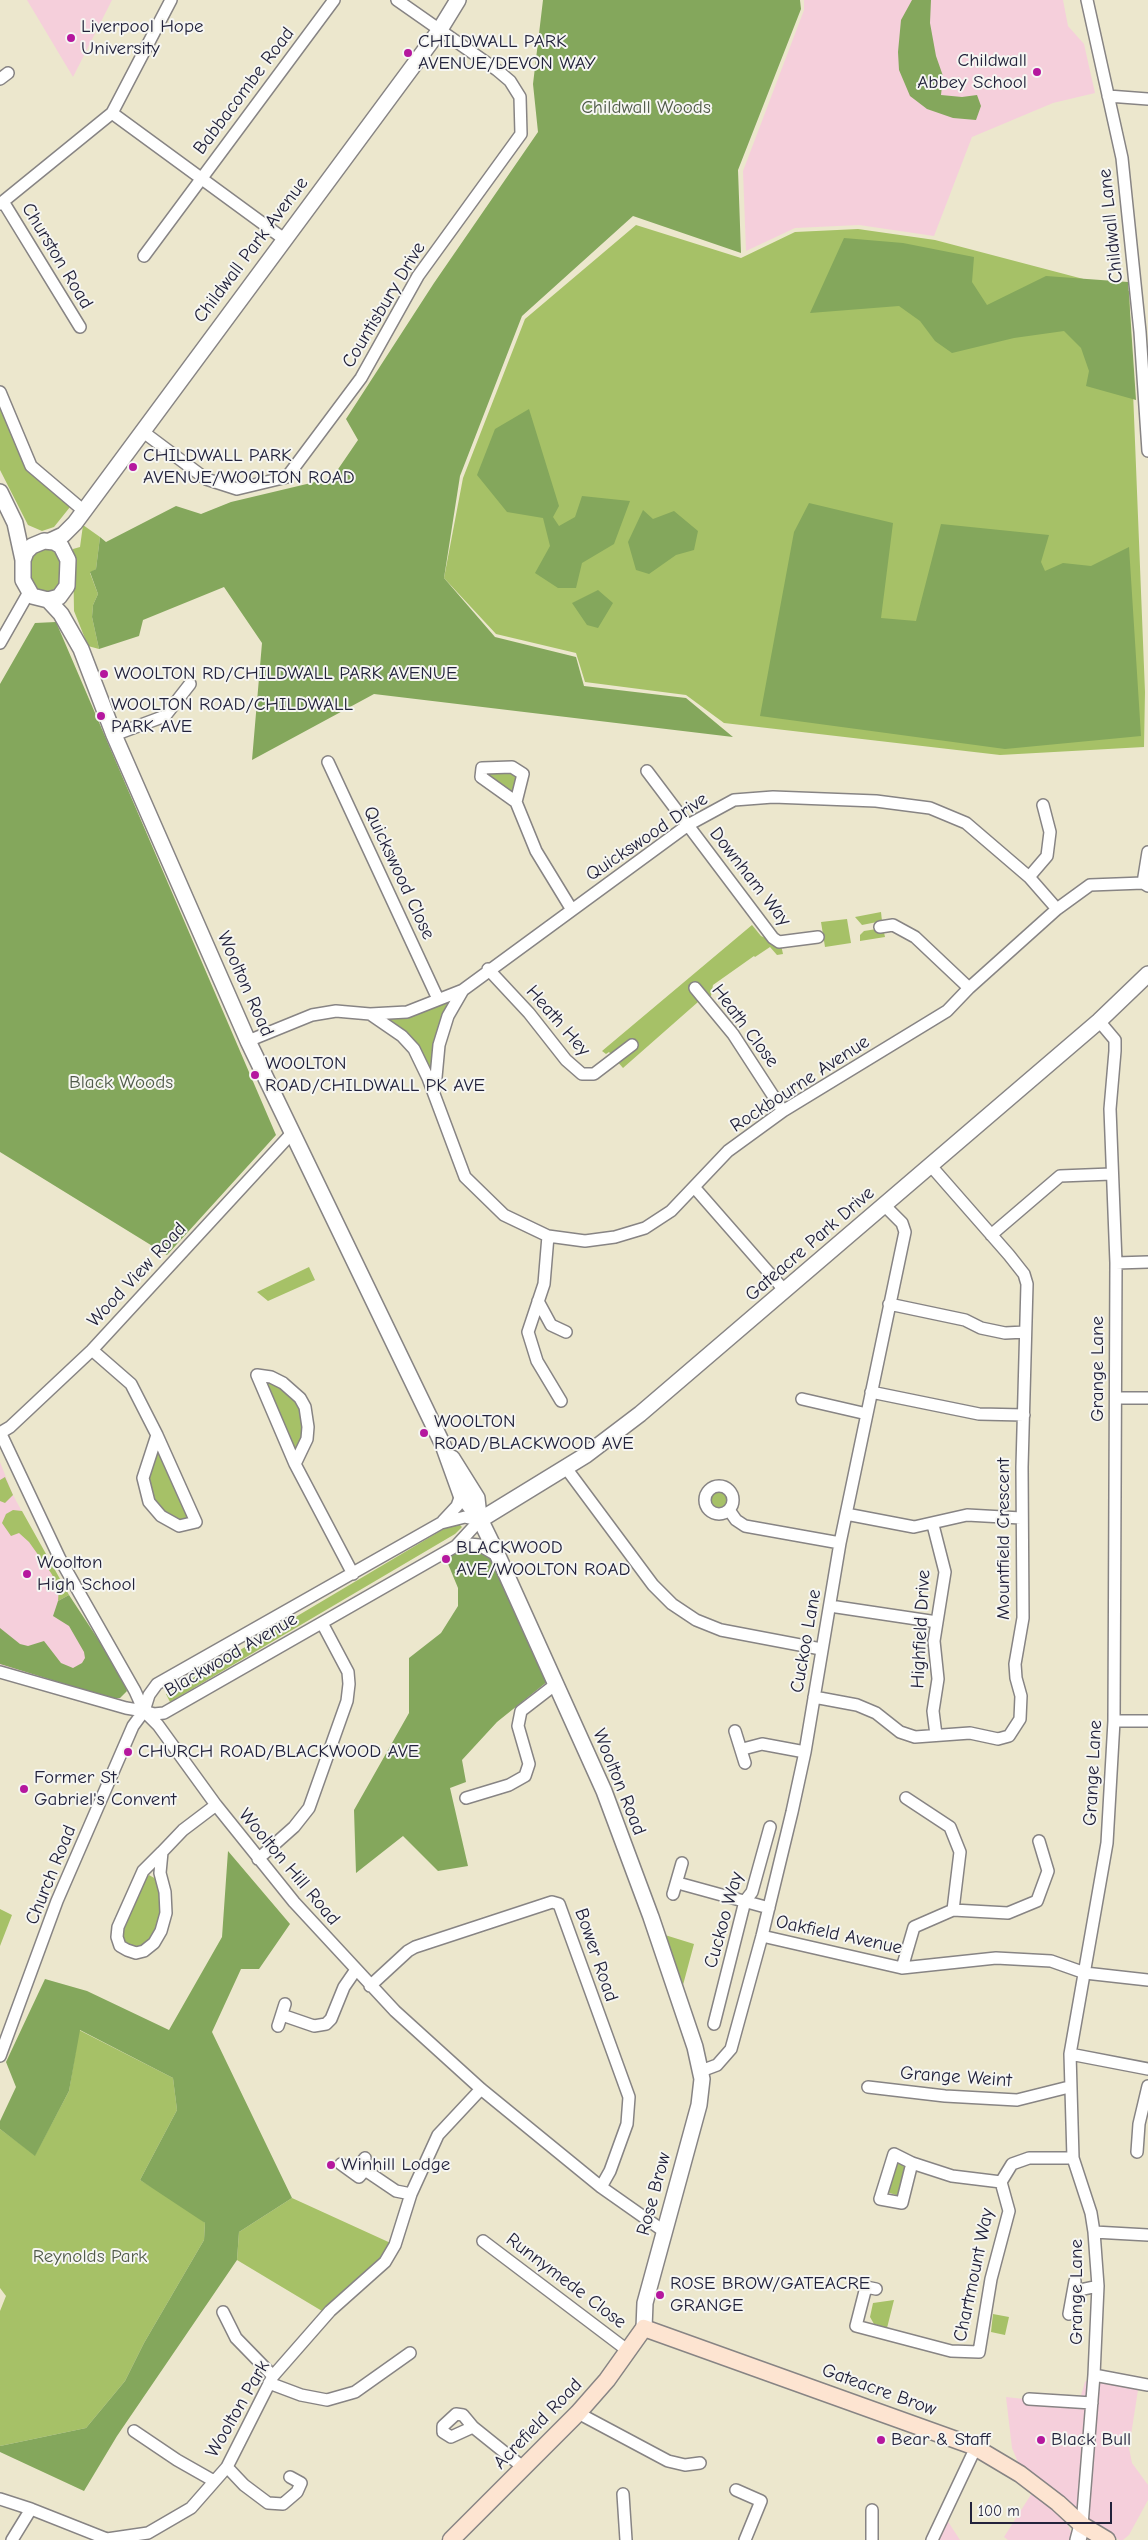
<!DOCTYPE html>
<html>
<head>
<meta charset="utf-8">
<style>
	body { margin:0 }
	#map { position:relative; width:1148px; height:2540px; overflow:hidden; background:#ece7cd; font-family:"Comic Neue",sans-serif }
	canvas { display:block }
	.scale { position:absolute; left:970px; top:2502px; width:142px; height:22px; box-sizing:border-box; border:2px solid #22223b; border-top:0; padding-left:6px; font-size:15px; line-height:18px; white-space:nowrap; color:#22223b; -webkit-text-stroke:4px #f6f6f2; paint-order:stroke }
</style>
</head>
<body>
<div id="map">
<canvas width="1148" height="2540"></canvas>
<div class="scale">100 m</div>
</div>
<script>
const ctx = document.querySelector('canvas').getContext('2d');
ctx.lineJoin = 'round';
function paint(path, color) {
  ctx.fillStyle = color;
  ctx.fill(path, 'evenodd');
}
function toPath(rows) {
  const path = new Path2D();
  for (const r of rows) {
    if (r.length === 3) {
      path.moveTo(r[0] + r[2], r[1]);
      path.arc(r[0], r[1], r[2], 0, 2 * Math.PI);
      continue;
    }
    path.moveTo(r[0], r[1]);
    for (let i = 2; i < r.length; i += 2) path.lineTo(r[i], r[i + 1]);
  }
  return path;
}
function stroke(path, color, width, dash) {
  ctx.strokeStyle = color;
  ctx.lineWidth = width;
  ctx.lineCap = dash ? 'butt' : 'round';
  ctx.setLineDash(dash || []);
  ctx.stroke(path);
}
function write(font, color, halo, rows, align = 'center') {
  ctx.font = font + ' "Comic Neue",sans-serif';
  ctx.lineWidth = 4;
  ctx.setLineDash([]);
  ctx.textBaseline = 'middle';
  ctx.strokeStyle = halo;
  ctx.fillStyle = color;
  for (const [text, x, y, turn = 0] of rows) {
    ctx.save();
    ctx.translate(x, y);
    ctx.rotate((+turn || 0) * Math.PI / 180);
    ctx.textAlign = isNaN(turn) ? turn : align;
    if (halo) ctx.strokeText(text, 0, 0);
    ctx.fillText(text, 0, 0);
    ctx.restore();
  }
}
const built = toPath([
	[27,0,112,0,73,77],
	[804,0,1063,0,1068,26,1084,44,1095,93,1053,103,972,137,934,236,859,225,795,228,746,251,743,171,804,10],
	[0,1462,13,1495,122,1696,117,1702,0,1666],
	[1101,2370,1140,2377,1129,2448,1132,2463,1148,2485,1148,2500,1129,2535,1123,2540,1119,2540,1074,2510,1020,2467,1012,2448,1006,2397,1078,2405,1085,2382],
	[1032,2493,1066,2521,1072,2534,1070,2540,1008,2540,1004,2537],
	[947,2520,960,2540,936,2540]
]);
const green = toPath([
	[636,225,741,258,795,232,858,229,935,240,1129,291,1145,692,1144,747,1000,755,724,723,686,695,585,682,576,653,496,634,444,578,463,478,525,319],
	[0,405,28,469,70,507,54,527,42,531,28,525,0,470],
	[83,525,100,537,96,569,90,573,98,594,93,605,92,617,99,649,88,646,74,611,73,549,80,547],
	[50,548,61,559,61,577,56,590,45,593,37,590,31,583,31,561,34,554,42,549],
	[482,768,523,774,516,802,481,777],
	[881,912,882,921,862,925,855,917],
	[847,919,851,943,825,947,821,922],
	[752,925,761,936,781,945,783,954,777,955,770,947,755,957,754,956,713,985,711,996,698,1002,623,1068,609,1052,606,1054,602,1051],
	[883,928,885,937,860,941,860,935,864,931],
	[461,993,441,1040,434,1089,407,1047,377,1020],
	[309,1267,315,1280,268,1301,257,1292],
	[262,1378,280,1386,296,1400,303,1418,303,1440,295,1458],
	[157,1442,192,1520,181,1522,163,1514,152,1499,146,1477],
	[5,1477,13,1495,5,1503,0,1501,0,1480],
	[719,1500,10],
	[13,1510,22,1511,69,1595,58,1601,59,1587,51,1573,29,1542,19,1533,11,1536,2,1523,6,1514],
	[452,1524,459,1524,462,1527,455,1534,170,1702,166,1694],
	[149,1875,156,1879,163,1896,158,1928,151,1942,140,1949,122,1945,119,1934,141,1883],
	[0,1909,12,1915,0,1946],
	[665,1935,694,1944,683,1985],
	[79,2030,173,2078,177,2110,140,2180,189,2209,205,2223,204,2240,144,2343,125,2381,86,2428,0,2446,0,2311,6,2296,0,2288,0,2129,35,2155,69,2091],
	[896,2160,907,2169,899,2196,887,2192],
	[292,2198,395,2245,327,2314,237,2260,239,2232],
	[894,2300,887,2328,874,2324,870,2317,873,2303],
	[993,2314,1009,2317,1005,2335,991,2332]
]);
const forest = toPath([
	[543,0,800,0,801,9,738,170,741,253,633,216,522,316,460,476,444,578,495,637,576,657,584,686,686,698,733,737,374,694,252,760,262,643,224,587,143,620,139,636,99,649,92,617,93,605,98,594,90,572,96,569,100,537,106,542,176,506,201,514,231,502,332,478,358,440,346,419,434,283,538,132,533,84],
	[912,0,931,0,930,23,936,56,943,76,941,95,962,97,977,95,981,106,976,120,953,118,927,109,910,96,899,70,898,52,901,20],
	[844,238,903,243,974,257,972,282,987,305,1046,276,1128,282,1136,400,1086,386,1089,371,1081,348,1064,331,1014,338,952,353,935,341,920,321,899,306,810,313],
	[529,409,559,506,553,517,559,526,575,517,582,496,630,501,614,544,582,563,576,588,558,588,535,573,550,546,543,518,507,512,477,475,495,429],
	[809,503,893,523,881,618,916,621,941,524,1049,535,1041,562,1045,571,1063,563,1091,566,1129,547,1141,736,1005,749,760,716,794,532],
	[643,510,653,519,674,511,698,531,694,550,676,555,649,574,636,570,628,542],
	[598,590,613,603,598,628,587,625,572,603],
	[56,622,276,1135,167,1255,0,1152,0,684,35,623],
	[483,1537,553,1677,497,1722,462,1760,466,1782,450,1788,468,1866,438,1871,403,1836,356,1873,354,1810,409,1713,409,1658,441,1633,458,1606,458,1588,446,1559,456,1546],
	[69,1595,115,1665,125,1685,127,1691,120,1698,106,1699,94,1693,0,1664,0,1628,20,1644,28,1646,44,1641,61,1663,73,1668,82,1663,85,1658,84,1652,69,1626,53,1616,58,1601],
	[228,1851,290,1924,259,1969,241,1969,212,2032,292,2198,239,2232,237,2260,117,2436,84,2491,0,2452,0,2446,86,2428,125,2381,144,2343,204,2240,205,2223,140,2180,177,2110,173,2078,80,2030,69,2091,35,2156,0,2129,0,2121,16,2087,6,2062,45,1979,87,1991,169,2030,222,1937]
]);
const minor = toPath([
	[1087,0,1122,158,1140,332,1148,451],
	[0,79,8,73],
	[1108,96,1148,99],
	[112,113,284,239],
	[4,203,80,327],
	[0,204,112,113,171,0],
	[144,256,334,0],
	[0,392,31,466,84,511],
	[142,431,206,479,237,489,287,477,361,378,418,276,521,134,520,97,510,81,497,70,397,0],
	[0,643,29,592],
	[114,735,165,716,190,684],
	[328,762,438,999],
	[647,771,773,938,779,942,818,937],
	[516,802,523,774,512,767,482,768,481,777,516,802,536,851,572,910],
	[1029,877,1047,856,1050,832,1043,805],
	[1143,883,1148,852],
	[880,927,893,925,915,937,969,988],
	[488,969,529,1013,566,1060,582,1074,594,1074,632,1045],
	[695,988,733,1034,783,1111],
	[370,1014,407,1012,463,990,688,825,734,800,773,797,876,801,930,808,966,823,1029,877,1057,909],
	[248,1041,312,1015,336,1011,370,1014,402,1036,414,1049,428,1078,465,1177,504,1215,548,1236,585,1241,615,1237,645,1228,671,1211,728,1151,783,1111,947,1011,969,988,1057,909,1090,885,1143,883,1148,886],
	[435,1088,439,1045,448,1016,463,990],
	[694,1187,785,1291],
	[991,1235,1060,1176,1111,1174],
	[548,1236,544,1284,528,1332,537,1361,561,1401],
	[1116,1263,1148,1262],
	[538,1301,551,1325,566,1332],
	[889,1304,965,1320,981,1328,1005,1333,1025,1332],
	[92,1350,131,1384,157,1435,196,1522,179,1526,161,1516,149,1502,143,1478,157,1435],
	[257,1375,295,1464,353,1574],
	[257,1375,271,1377,283,1383,300,1398,305,1407,308,1427,307,1439,295,1464],
	[871,1392,979,1414,1024,1415],
	[1116,1398,1148,1398],
	[802,1399,867,1414],
	[0,1432,60,1559,135,1691,144,1711,158,1725,216,1805,294,1902,395,2011,481,2089,601,2187,665,2232],
	[0,1433,10,1427,92,1350,292,1133],
	[566,1468,653,1585,672,1604,696,1620,721,1630,821,1649],
	[719,1500,14],
	[729,1510,736,1520,745,1526,840,1543],
	[846,1514,914,1527,967,1515,1021,1518],
	[443,1521,457,1506,461,1495],
	[933,1525,945,1572,934,1641,938,1679,933,1711,936,1735],
	[460,1543,479,1545,498,1556],
	[830,1606,937,1622],
	[0,1672,126,1708,144,1711,154,1714,164,1713,456,1546,480,1520,465,1517,441,1523,157,1684,149,1695,144,1711,133,1726,57,1901,0,2056],
	[814,1697,857,1705,876,1713,900,1732,915,1737,970,1733,998,1739,1009,1736,1020,1719,1021,1696,1016,1678,1015,1664,1023,1618,1022,1467,1027,1284,1024,1274,1009,1255,931,1166],
	[1114,1721,1148,1721],
	[735,1731,745,1763],
	[743,1749,762,1744,805,1752],
	[466,1798,509,1785,525,1776,529,1764,518,1726,521,1711,556,1684],
	[906,1798,950,1827,960,1852,953,1910],
	[162,1852,143,1871,118,1927,117,1937,120,1946,127,1950,136,1953,144,1951,154,1943,161,1931,166,1913,165,1892,160,1873,162,1852,183,1830,216,1805],
	[258,1859,294,1827,309,1808,347,1701,349,1684,348,1672,322,1623],
	[678,1883,769,1908],
	[673,1894,682,1863],
	[762,1936,902,1968,996,1958,1051,1961,1085,1973,1148,1980],
	[902,1968,914,1927,953,1910,1008,1913,1037,1901,1048,1871,1039,1841],
	[370,1986,408,1951,415,1947,552,1902,559,1904,629,2097,627,2124,610,2171,601,2187],
	[282,2015,314,2026,326,2024,331,2019,344,1987,355,1971],
	[714,2024,745,1901,752,1892,770,1827],
	[278,2026,285,2004],
	[1070,2054,1148,2069],
	[701,2071,717,2065,731,2049,762,1936,792,1812,805,1752,840,1543,905,1232,902,1223,885,1206],
	[868,2087,945,2096,1017,2100,1069,2087],
	[1137,2152,1139,2124,1148,2086],
	[365,2158,359,2166,396,2191,411,2194],
	[912,2163,902,2203,880,2199,894,2154,912,2163,952,2176,1001,2182,1012,2164,1029,2158,1073,2158],
	[341,2164,359,2177,365,2170],
	[1094,2232,1148,2235],
	[483,2241,627,2350],
	[876,2289,866,2287,856,2326,951,2351,979,2352,991,2279,1009,2211,1001,2182],
	[1075,2291,1098,2286],
	[223,2312,236,2338,273,2376],
	[1069,2314,1075,2281],
	[1094,2375,1148,2385],
	[269,2383,301,2395,327,2400,355,2392,410,2353],
	[1029,2399,1092,2403],
	[578,2413,668,2461,685,2465,700,2463],
	[473,2427,463,2415,456,2414,443,2426,443,2432,451,2437,473,2427,524,2468],
	[134,2431,177,2460,214,2481],
	[227,2467,244,2485,268,2503,283,2504,297,2492,301,2483,290,2477],
	[736,2490,761,2501,745,2540],
	[623,2494,626,2540],
	[0,2499,31,2509,107,2539,148,2533,191,2508,227,2467,273,2376,330,2311,385,2262,395,2245,411,2194,438,2135,481,2089],
	[1082,2525,1094,2375,1098,2286,1094,2232,1091,2213,1073,2158,1070,2054,1107,1843,1114,1721,1116,1263,1110,1109,1115,1051,1115,1040,1099,1021],
	[12,2540,31,2509],
	[872,2540,872,2510],
	[932,2540,976,2447]
]);
const tertiary = toPath([
	[0,492,15,523,23,560],
	[44,541,54,542,61,546,68,560,67,586,59,597,48,600,32,596,23,580,23,560,26,552,32,546,44,541],
	[50,541,63,535,75,523,439,31,458,0],
	[48,600,61,614,81,649,114,735,248,1041,443,1445,461,1495,479,1517,498,1556,604,1791,651,1917,695,2047,702,2079,699,2105,645,2303,644,2328],
	[452,1458,477,1498,479,1517],
	[480,1520,586,1455,640,1414,1099,1021,1148,974],
	[1078,2540,1082,2525]
]);
const secondary = toPath([
	[451,2540,578,2413,607,2380,644,2328,973,2446,1020,2474,1058,2503,1082,2525,1107,2540]
]);
const markers = [
	[71,38,5,"#b5179e"],
	[408,53,5,"#b5179e"],
	[1037,72,5,"#b5179e"],
	[133,467,5,"#b5179e"],
	[104,674,5,"#b5179e"],
	[101,716,5,"#b5179e"],
	[255,1075,5,"#b5179e"],
	[424,1433,5,"#b5179e"],
	[446,1559,5,"#b5179e"],
	[27,1574,5,"#b5179e"],
	[128,1752,5,"#b5179e"],
	[24,1789,5,"#b5179e"],
	[331,2165,5,"#b5179e"],
	[660,2295,5,"#b5179e"],
	[881,2440,5,"#b5179e"],
	[1041,2440,5,"#b5179e"]
];
const poiNames = [
	["Liverpool Hope",81,27],
	["University",81,49],
	["CHILDWALL PARK",418,42],
	["AVENUE/DEVON WAY",418,64],
	["Childwall",1027,61,"right"],
	["Abbey School",1027,83,"right"],
	["CHILDWALL PARK",143,456],
	["AVENUE/WOOLTON ROAD",143,478],
	["WOOLTON RD/CHILDWALL PARK AVENUE",114,674],
	["WOOLTON ROAD/CHILDWALL",111,705],
	["PARK AVE",111,727],
	["WOOLTON",265,1064],
	["ROAD/CHILDWALL PK AVE",265,1086],
	["WOOLTON",434,1422],
	["ROAD/BLACKWOOD AVE",434,1444],
	["BLACKWOOD",456,1548],
	["AVE/WOOLTON ROAD",456,1570],
	["Woolton",37,1563],
	["High School",37,1585],
	["CHURCH ROAD/BLACKWOOD AVE",138,1752],
	["Former St.",34,1778],
	["Gabriel's Convent",34,1800],
	["Winhill Lodge",341,2165],
	["ROSE BROW/GATEACRE",670,2284],
	["GRANGE",670,2306],
	["Bear & Staff",891,2440],
	["Black Bull",1051,2440]
];
const streetNames = [
	["Babbacombe Road",244,91,-53],
	["Childwall Lane",1111,226,-96],
	["Childwall Park Avenue",251,250,-53],
	["Churston Road",57,256,59],
	["Countisbury Drive",384,305,-59],
	["Quickswood Drive",647,837,-34],
	["Quickswood Close",399,873,65],
	["Downham Way",750,877,52],
	["Woolton Road",245,984,66],
	["Heath Hey",558,1021,49],
	["Heath Close",745,1026,53],
	["Rockbourne Avenue",800,1084,-33],
	["Gateacre Park Drive",810,1244,-41],
	["Wood View Road",137,1275,-47],
	["Grange Lane",1098,1369,-90],
	["Mountfield Crescent",1004,1539,-90],
	["Highfield Drive",921,1629,-87],
	["Cuckoo Lane",806,1641,-80],
	["Blackwood Avenue",231,1655,-30],
	["Grange Lane",1093,1773,-87],
	["Woolton Road",619,1782,68],
	["Woolton Hill Road",289,1867,50],
	["Church Road",51,1875,-68],
	["Cuckoo Way",724,1920,-74],
	["Oakfield Avenue",839,1935,12],
	["Bower Road",596,1955,71],
	["Grange Weint",956,2077,4],
	["Rose Brow",654,2194,-75],
	["Chartmount Way",974,2275,-78],
	["Runnymede Close",566,2281,37],
	["Grange Lane",1077,2292,-90],
	["Gateacre Brow",879,2390,20],
	["Woolton Park",238,2409,-60],
	["Acrefield Road",538,2424,-46]
];
const parkNames = [
	["Childwall Woods",646,108],
	["Black Woods",121,1083],
	["Reynolds Park",90,2257]
];
paint(built, '#f5cfdb');
paint(green, '#a6c167');
paint(forest, '#84a75c');
stroke(minor, '#878484', 14);
stroke(tertiary, '#878484', 18);
stroke(secondary, '#878484', 19);
stroke(minor, '#fff', 11);
stroke(tertiary, '#fff', 15);
stroke(secondary, '#fde4d1', 16);
for (const [x, y, r, color] of markers) {
  const dot = new Path2D();
  dot.arc(x, y, r, 0, 2 * Math.PI);
  ctx.fillStyle = color;
  ctx.fill(dot);
  stroke(dot, '#f6f6f2', 2);
}
write('19px', '#22223b', '#f6f6f2', poiNames, 'left');
write('19px', '#22223b', '#f6f6f2', streetNames);
write('19px', '#505a4a', '#f6f6f2', parkNames);
</script>
</body>
</html>
